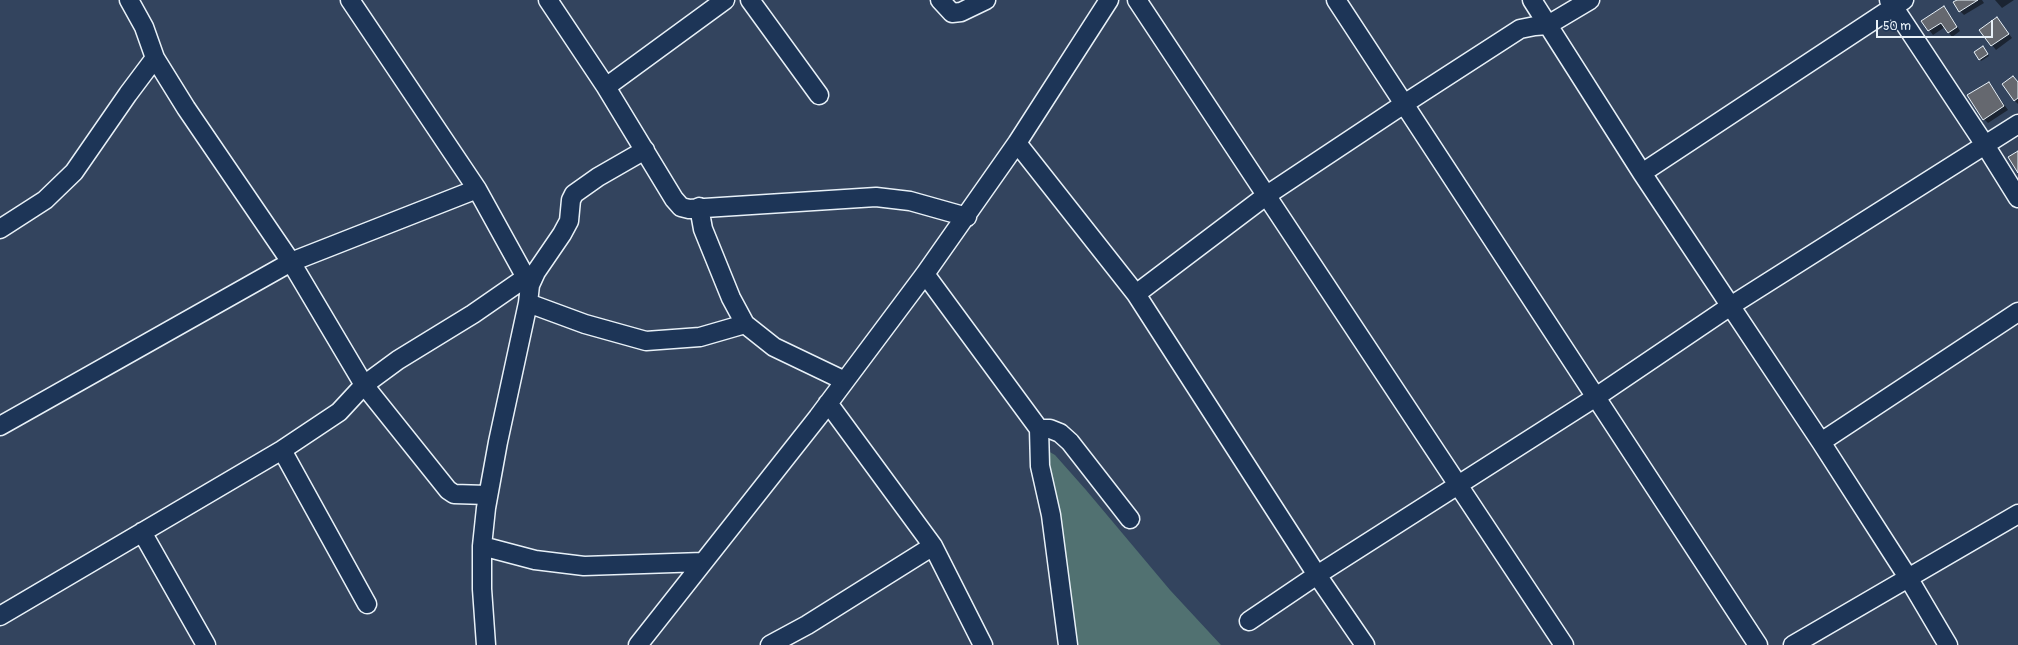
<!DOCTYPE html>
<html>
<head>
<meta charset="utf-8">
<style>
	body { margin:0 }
	#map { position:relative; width:2018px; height:645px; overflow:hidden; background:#33445e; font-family:Pangolin,sans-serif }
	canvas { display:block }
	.scale { position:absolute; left:1876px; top:20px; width:117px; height:18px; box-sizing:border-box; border:2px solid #e8f1f8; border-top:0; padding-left:5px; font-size:12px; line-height:14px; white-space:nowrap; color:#e8f1f8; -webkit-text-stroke:3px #1d3557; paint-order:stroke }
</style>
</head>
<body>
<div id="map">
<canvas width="2018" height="645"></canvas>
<div class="scale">50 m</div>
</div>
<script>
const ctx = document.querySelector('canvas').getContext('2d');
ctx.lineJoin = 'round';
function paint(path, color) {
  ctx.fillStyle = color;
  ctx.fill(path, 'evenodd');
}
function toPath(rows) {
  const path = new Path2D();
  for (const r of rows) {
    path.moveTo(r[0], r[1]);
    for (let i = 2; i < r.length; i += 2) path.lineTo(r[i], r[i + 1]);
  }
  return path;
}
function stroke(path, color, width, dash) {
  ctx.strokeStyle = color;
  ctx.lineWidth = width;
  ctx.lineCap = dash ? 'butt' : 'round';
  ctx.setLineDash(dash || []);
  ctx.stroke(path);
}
const green = toPath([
	[1048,451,1055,455,1086,490,1170,590,1221,645,1075,645]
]);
const shadow = toPath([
	[1958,0,1982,0,1984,3,1964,15,1960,11],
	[1995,0,2014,0,2002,8],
	[1948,12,1960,31,1952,37,1945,27,1933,35,1923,22],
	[1997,18,2012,38,1996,50,1992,45],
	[1984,49,1989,56,1981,61,1980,59],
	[2013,77,2018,82,2018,104,2014,100],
	[1989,83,2008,110,1988,123,1984,119]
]);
const building = toPath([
	[1957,0,1978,0,1959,12,1953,2,1957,0],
	[1944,6,1957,27,1948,33,1941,23,1928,31,1921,21,1944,6],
	[1997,17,2009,34,1991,46,1979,30,1997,17],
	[1983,46,1988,54,1979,60,1974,52,1983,46],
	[2013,76,2018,82,2018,98,2014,101,2002,84,2013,76],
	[1989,82,2004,106,1983,120,1967,95,1989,82],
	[2018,151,2018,173,2008,157,2018,151]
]);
const minor = toPath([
	[350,0,477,189,530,285],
	[548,0,606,87,674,199,681,207,689,209,876,197,910,201,967,217],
	[750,0,819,95],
	[940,0,952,13,961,12,986,0],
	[1137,0,1564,645],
	[1336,0,1758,645],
	[1532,0,1642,173,1821,442,1909,579,1948,645],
	[1889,0,1985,145,2018,198],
	[155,58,186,108,291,262,364,385,448,490,454,494,487,495],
	[606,87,725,0],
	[1017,143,1136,294,1317,575,1365,645],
	[1642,173,1904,0],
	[699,207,703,229,731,298,745,324,774,347,845,381],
	[0,229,45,200,74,172,128,94,155,58,144,27,129,0],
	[925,274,1039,429,1040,466,1051,515,1068,645],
	[1136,294,1267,195,1404,104,1520,29,1535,26,1548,25,1590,0],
	[528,303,585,324,646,341,700,337,745,324],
	[828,403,933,546,983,645],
	[0,426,291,262,477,189],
	[1039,429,1050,429,1060,433,1070,442,1130,519],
	[1821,442,2018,312],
	[282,450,367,604],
	[142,532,206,645],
	[482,546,535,560,584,566,703,562],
	[0,616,282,450,339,412,364,385,398,360,473,314,525,278],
	[1249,621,1317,575,1596,397,1732,305,2018,124],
	[486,645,482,589,482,546,486,508,498,442,528,303,530,285,536,272,562,234,569,221,571,200,574,194,598,177,645,150],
	[638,645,818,417,925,274,1017,143,1109,0],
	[770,645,807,625,933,546],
	[1793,645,2018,514]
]);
paint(green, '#517171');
paint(shadow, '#0007');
paint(building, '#65686f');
stroke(building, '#e8f1f8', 1);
stroke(minor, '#e8f1f8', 21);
stroke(minor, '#1d3557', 18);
</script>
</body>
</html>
